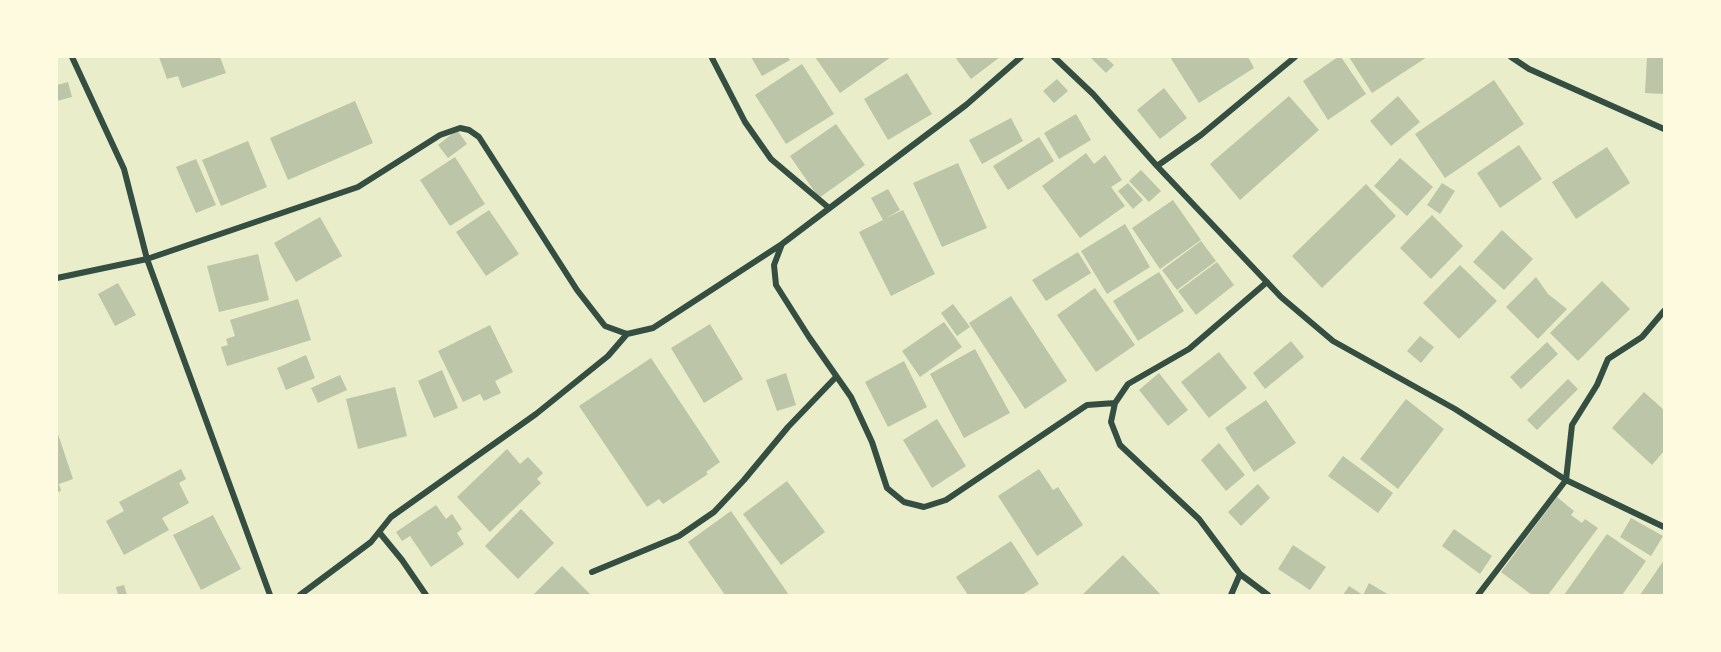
<!DOCTYPE html>
<html>
<head>
<meta charset="utf-8">
<style>
	body { margin:0 }
	#map { position:relative; width:1721px; height:652px; overflow:hidden; background:#e9edc9; font-family:Montserrat,sans-serif }
	canvas { display:block }
	.frame { position:absolute; inset:0; border:58px solid #fefae0; pointer-events:none }
</style>
</head>
<body>
<div id="map">
<canvas width="1721" height="652"></canvas>
<div class="frame"></div>
</div>
<script>
const ctx = document.querySelector('canvas').getContext('2d');
ctx.lineJoin = 'round';
function paint(path, color) {
  ctx.fillStyle = color;
  ctx.fill(path, 'evenodd');
}
function toPath(rows) {
  const path = new Path2D();
  for (const r of rows) {
    path.moveTo(r[0], r[1]);
    for (let i = 2; i < r.length; i += 2) path.lineTo(r[i], r[i + 1]);
  }
  return path;
}
function stroke(path, color, width, dash) {
  ctx.strokeStyle = color;
  ctx.lineWidth = width;
  ctx.lineCap = dash ? 'butt' : 'round';
  ctx.setLineDash(dash || []);
  ctx.stroke(path);
}
const building = toPath([
	[159,57,220,57,226,73,182,88,178,76,167,79],
	[751,57,788,57,790,60,762,76],
	[815,57,891,57,840,93],
	[955,57,1000,57,971,79],
	[1090,57,1105,57,1114,65,1106,73],
	[1170,57,1248,57,1254,68,1199,103],
	[1338,57,1341,57,1366,94,1328,120,1303,81],
	[1349,57,1427,57,1372,93],
	[1647,57,1664,57,1664,94,1645,93],
	[802,64,834,114,786,144,755,95],
	[907,73,932,114,888,140,864,99],
	[1057,79,1068,91,1054,103,1043,91],
	[1494,80,1524,124,1445,178,1415,134],
	[68,82,72,97,57,101,57,85],
	[1164,88,1187,118,1160,139,1137,110],
	[1289,96,1319,130,1240,200,1210,164],
	[1398,96,1420,122,1391,146,1370,121],
	[355,101,373,143,288,180,270,138],
	[1076,114,1091,140,1059,159,1044,133],
	[1011,118,1023,141,982,164,969,140],
	[836,124,865,165,819,198,790,156],
	[457,130,467,144,448,158,438,145],
	[1039,137,1054,161,1008,190,993,166],
	[248,141,267,187,221,206,202,160],
	[1519,145,1542,179,1500,208,1477,173],
	[1607,147,1630,183,1576,219,1552,182],
	[1086,153,1094,164,1105,155,1122,180,1111,187,1125,206,1080,238,1042,186],
	[455,157,485,204,450,226,420,180],
	[1400,158,1433,187,1407,216,1374,186],
	[196,159,216,205,196,213,176,167],
	[958,163,987,228,942,247,913,183],
	[1141,170,1161,191,1149,202,1129,181],
	[1128,183,1143,200,1133,209,1118,191],
	[1442,183,1455,191,1440,214,1427,205],
	[1366,184,1396,216,1322,288,1292,256],
	[888,189,900,210,886,218,903,210,935,274,891,296,859,232,883,220,871,198],
	[1173,200,1201,240,1160,269,1132,228],
	[489,210,519,254,486,276,456,232],
	[1432,215,1463,246,1431,279,1400,248],
	[320,217,342,256,296,282,274,243],
	[1125,224,1150,267,1107,294,1081,251],
	[1502,230,1533,259,1504,290,1473,262],
	[1201,241,1216,261,1177,290,1162,270],
	[1078,252,1091,273,1046,301,1032,280],
	[258,254,269,300,219,312,207,266],
	[1217,262,1234,285,1196,315,1178,291],
	[1460,265,1497,301,1459,339,1423,303],
	[1159,272,1184,311,1138,341,1113,301],
	[1536,277,1548,294,1567,309,1538,339,1506,307],
	[1602,281,1630,309,1578,361,1550,333],
	[118,283,136,315,115,326,98,294],
	[1095,288,1135,345,1096,372,1057,315],
	[1011,296,1067,381,1025,409,969,323],
	[298,299,311,340,227,366,221,347,228,345,226,339,235,336,230,320],
	[953,304,970,327,957,336,941,313],
	[944,322,962,347,920,377,902,351],
	[710,324,743,379,704,403,671,348],
	[490,325,513,372,495,381,501,393,484,401,480,394,463,402,438,351],
	[1420,336,1434,347,1421,363,1407,351],
	[1291,341,1304,357,1265,389,1253,373],
	[1547,342,1558,354,1521,389,1510,377],
	[975,349,1010,413,964,438,930,374],
	[1219,352,1247,388,1209,418,1181,382],
	[306,355,315,378,286,390,277,368],
	[651,358,720,462,706,472,708,474,663,504,659,499,647,507,579,406],
	[904,361,927,407,888,427,865,382],
	[442,370,458,408,434,418,418,381],
	[786,373,796,405,777,411,766,380],
	[1159,373,1188,410,1168,426,1139,390],
	[340,375,347,390,318,403,311,388],
	[1568,379,1578,389,1537,430,1527,420],
	[395,387,407,436,358,449,346,399],
	[1644,392,1664,410,1664,451,1652,465,1612,428],
	[1406,399,1444,429,1398,489,1360,459],
	[1266,400,1296,443,1254,472,1225,428],
	[937,419,966,466,932,488,903,440],
	[57,431,73,479,59,484,61,491,57,492],
	[1219,443,1245,475,1226,491,1201,460],
	[507,449,520,464,528,457,543,473,537,479,541,483,490,532,457,497],
	[1343,456,1393,493,1378,513,1328,476],
	[181,469,186,479,179,483,189,503,162,518,169,530,124,555,106,521,124,511,119,502],
	[1039,469,1053,490,1058,487,1083,525,1037,556,998,496],
	[787,481,825,532,781,565,743,514],
	[1258,484,1270,498,1241,526,1228,512],
	[1557,497,1574,511,1571,515,1582,523,1585,519,1598,528,1548,595,1532,595,1501,572],
	[436,505,446,519,452,514,462,529,457,533,464,544,431,567,410,536,402,541,396,532],
	[521,509,554,543,518,579,485,546],
	[731,511,789,595,725,595,688,542],
	[213,515,241,569,201,590,173,535],
	[1631,518,1663,536,1651,556,1620,537],
	[1454,529,1492,556,1480,574,1442,546],
	[1607,534,1646,561,1622,595,1564,595],
	[1011,541,1039,584,1022,595,968,595,956,577],
	[1293,545,1326,567,1310,590,1278,569],
	[1123,555,1161,595,1082,595],
	[1664,560,1664,595,1640,595],
	[562,566,591,595,533,595],
	[1369,583,1389,595,1343,595,1349,586,1363,595],
	[124,585,127,595,118,595,116,587]
]);
const minor = toPath([
	[72,57,124,169,147,259,270,595],
	[712,57,712,58,745,122,771,159,829,208],
	[1021,57,966,105,782,244,774,265,776,285,809,337,851,397,872,442,887,488,904,502,924,507,946,500,1087,405,1115,403],
	[1054,57,1093,94,1157,166,1281,297,1333,341,1455,409,1566,480,1664,527],
	[1511,57,1529,69,1664,129],
	[1157,166,1201,135,1295,57],
	[57,278,147,259,358,187,440,135,460,128,469,130,479,137,577,290,605,326,627,334,653,328,782,244],
	[1267,282,1189,349,1128,384,1115,403,1111,422,1120,445,1199,519,1240,574,1268,595],
	[379,532,402,560,426,595],
	[592,572,679,536,714,512,744,480,788,427,836,377],
	[300,595,371,542,391,517,536,414,608,356,627,334],
	[1231,595,1240,574],
	[1478,595,1566,480,1572,425,1597,385,1608,359,1642,337,1664,311]
]);
paint(building, '#bcc5a7');
stroke(minor, '#344e41', 6);
</script>
</body>
</html>
